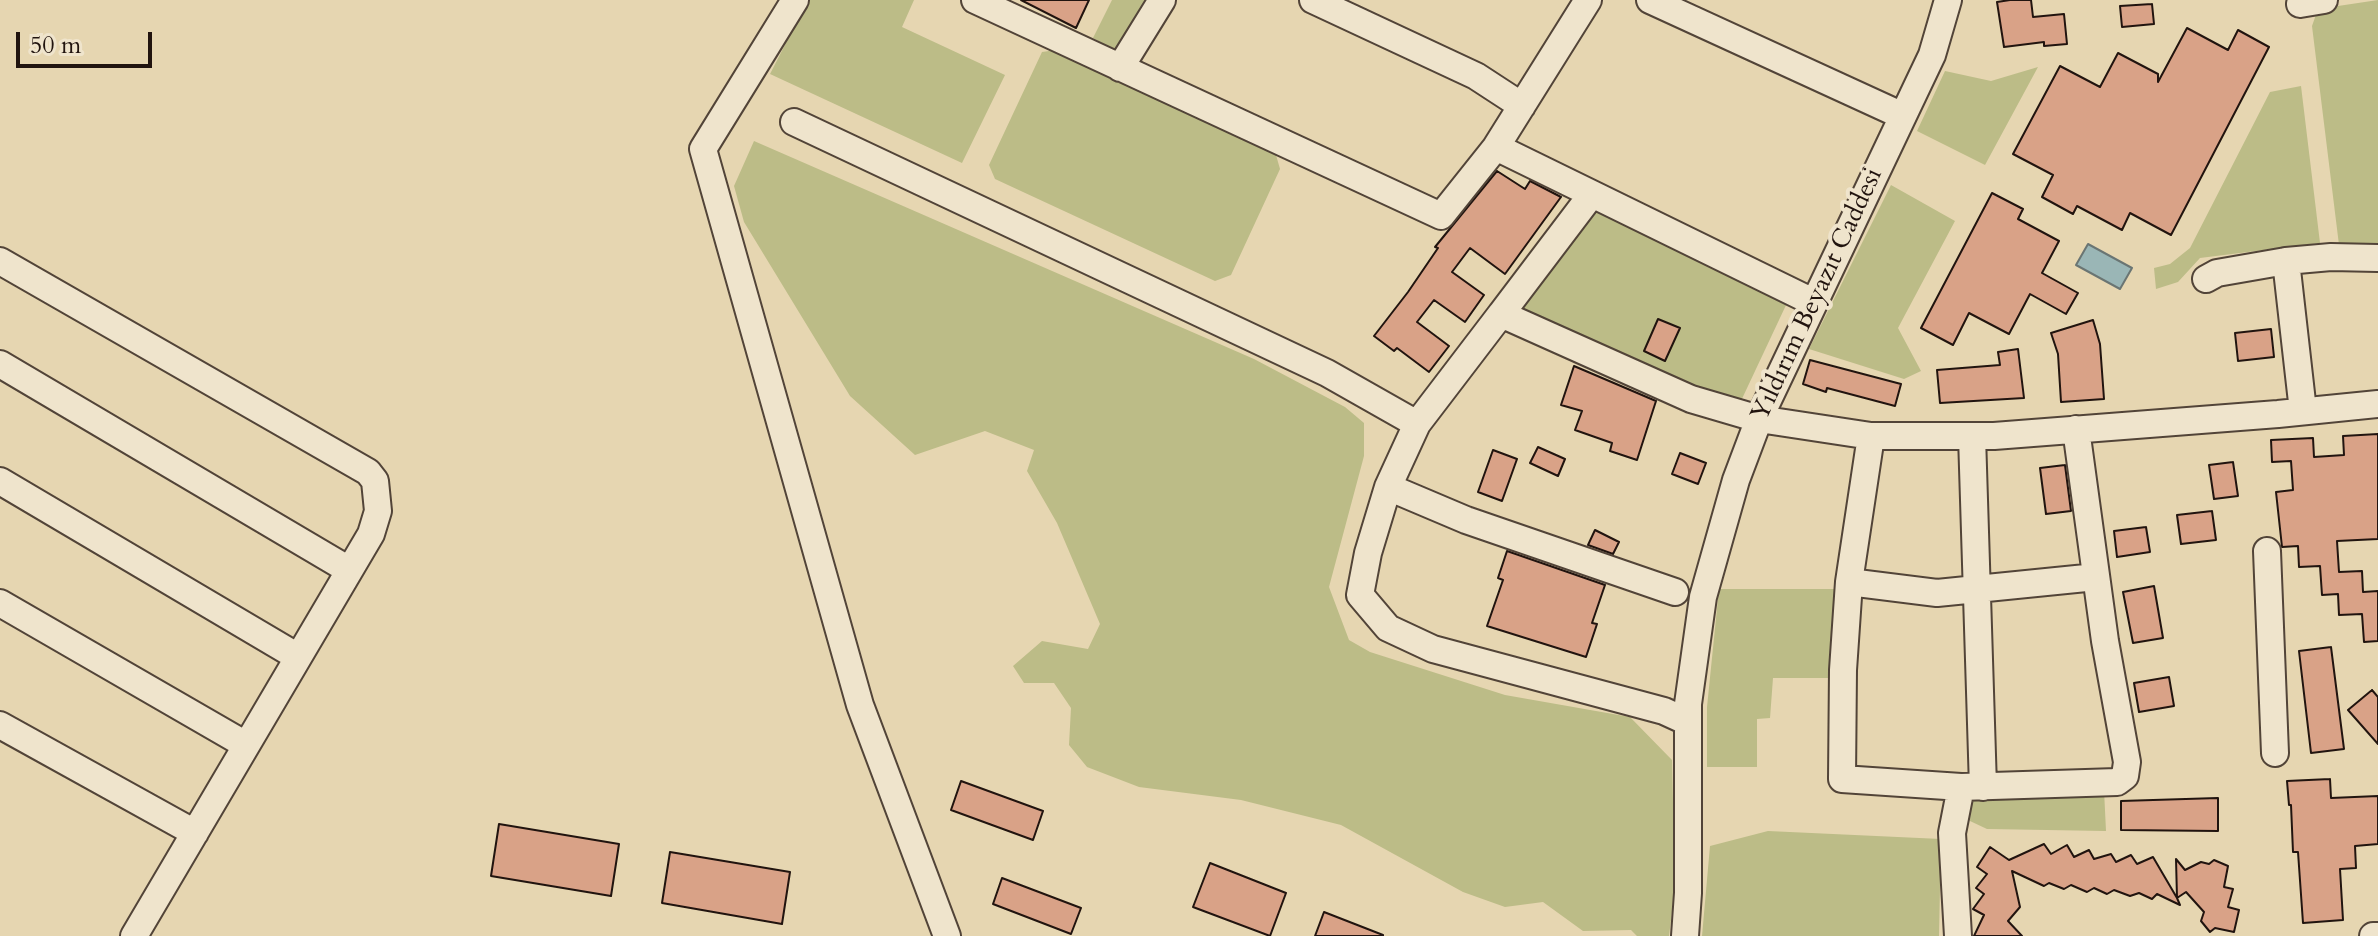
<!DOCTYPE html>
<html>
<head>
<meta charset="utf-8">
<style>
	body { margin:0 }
	#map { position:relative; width:2378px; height:936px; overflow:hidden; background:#e6d6b1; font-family:Cardo,serif }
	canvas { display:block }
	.scale { position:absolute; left:16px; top:32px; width:136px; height:36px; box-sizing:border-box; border:4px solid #21140f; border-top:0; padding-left:10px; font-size:24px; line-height:28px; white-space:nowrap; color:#21140f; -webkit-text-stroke:6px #efe4cc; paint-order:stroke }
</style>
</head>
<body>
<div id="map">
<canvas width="2378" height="936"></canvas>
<div class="scale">50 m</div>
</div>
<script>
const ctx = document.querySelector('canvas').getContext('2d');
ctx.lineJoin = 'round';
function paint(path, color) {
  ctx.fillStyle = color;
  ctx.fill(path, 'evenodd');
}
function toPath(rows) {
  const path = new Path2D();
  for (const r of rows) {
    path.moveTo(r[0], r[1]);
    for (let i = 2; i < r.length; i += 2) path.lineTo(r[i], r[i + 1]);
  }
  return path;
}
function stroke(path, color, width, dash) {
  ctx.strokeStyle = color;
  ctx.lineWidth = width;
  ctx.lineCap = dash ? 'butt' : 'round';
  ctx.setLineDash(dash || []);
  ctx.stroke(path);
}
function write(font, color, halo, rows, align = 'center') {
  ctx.font = font + ' Cardo,serif';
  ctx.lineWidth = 8;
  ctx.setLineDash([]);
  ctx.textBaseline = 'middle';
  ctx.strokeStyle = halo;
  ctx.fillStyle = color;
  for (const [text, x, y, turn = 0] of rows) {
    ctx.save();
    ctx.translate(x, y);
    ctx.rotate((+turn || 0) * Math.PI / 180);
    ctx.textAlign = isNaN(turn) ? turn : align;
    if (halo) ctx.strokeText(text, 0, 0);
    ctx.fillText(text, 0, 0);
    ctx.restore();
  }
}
const green = toPath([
	[808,0,914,0,902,27,1005,75,962,163,770,74],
	[1112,0,1148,0,1119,52,1093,38],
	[2378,0,2378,246,2339,245,2312,26,2318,9],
	[1056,50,1276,155,1280,169,1231,275,1215,281,995,179,989,165,1042,52],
	[2038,67,1985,165,1917,131,1945,71,1991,81],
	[2301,86,2320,243,2200,258,2178,282,2156,289,2154,268,2170,264,2190,248,2270,92],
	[754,141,1254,359,1345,407,1364,423,1364,456,1329,587,1349,640,1370,652,1505,695,1630,717,1672,760,1675,887,1669,936,1637,936,1631,930,1583,931,1543,902,1505,907,1463,892,1341,825,1241,800,1139,787,1087,767,1069,745,1071,708,1054,683,1024,683,1013,666,1042,641,1088,649,1100,624,1057,523,1027,471,1034,450,985,431,915,455,850,396,744,222,734,186],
	[1891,185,1955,221,1898,328,1921,371,1904,379,1809,349],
	[1597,207,1787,303,1740,403,1698,391,1515,312],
	[1719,589,1840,589,1831,678,1773,678,1770,718,1757,719,1757,767,1707,767,1707,707],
	[2104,790,2106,831,1987,829,1970,821,1971,797],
	[1768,831,1941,839,1939,936,1702,936,1710,846]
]);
const water = toPath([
	[2088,244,2132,268,2120,289,2076,265,2088,244]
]);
const building = toPath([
	[1021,0,1089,0,1076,28,1021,0],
	[2010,0,2031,0,2033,17,2064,14,2067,44,2044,46,2044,42,2004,47,1997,2,2010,0],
	[2152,4,2154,24,2122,27,2120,6,2152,4],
	[2187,28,2228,50,2238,30,2269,47,2171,235,2130,213,2122,230,2077,206,2073,214,2042,197,2053,175,2013,154,2060,66,2100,87,2118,53,2158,74,2158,82,2187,28],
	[1497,171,1525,189,1530,181,1561,197,1505,274,1470,248,1452,272,1484,295,1465,322,1434,300,1417,322,1449,346,1429,372,1397,348,1394,351,1374,336,1408,292,1438,248,1435,247,1497,171],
	[1992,193,2023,209,2018,219,2059,241,2042,273,2078,293,2066,314,2030,294,2009,334,1969,313,1953,345,1921,328,1992,193],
	[1658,319,1680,328,1665,361,1644,351,1658,319],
	[2093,320,2100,344,2104,399,2061,402,2058,354,2051,333,2093,320],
	[2271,329,2274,357,2238,361,2235,333,2271,329],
	[2018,349,2024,398,1940,403,1937,370,2000,365,1998,352,2018,349],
	[1810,360,1901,384,1895,406,1827,388,1826,392,1803,384,1810,360],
	[1574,366,1656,401,1637,460,1610,451,1612,443,1575,430,1582,411,1561,405,1574,366],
	[2378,434,2378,539,2337,541,2339,572,2362,571,2363,592,2378,591,2378,641,2364,642,2362,614,2339,615,2338,594,2322,595,2320,566,2299,567,2298,546,2282,547,2276,492,2293,490,2291,461,2272,462,2271,440,2313,438,2314,457,2344,455,2343,436,2378,434],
	[1538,447,1565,459,1558,476,1530,463,1538,447],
	[1493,450,1517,459,1502,501,1478,492,1493,450],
	[1680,453,1706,463,1698,484,1672,474,1680,453],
	[2233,462,2238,496,2214,499,2209,465,2233,462],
	[2065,465,2071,511,2046,514,2040,468,2065,465],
	[2212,511,2216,540,2181,544,2177,515,2212,511],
	[2146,527,2150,552,2117,557,2114,531,2146,527],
	[1595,530,1619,542,1613,554,1588,545,1595,530],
	[1507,551,1605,585,1592,623,1597,624,1586,657,1487,626,1503,580,1498,578,1507,551],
	[2154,586,2163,638,2133,643,2123,592,2154,586],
	[2331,647,2344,749,2311,753,2299,651,2331,647],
	[2169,677,2174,706,2139,712,2134,683,2169,677],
	[2372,690,2378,697,2378,744,2348,710,2372,690],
	[2330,779,2331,798,2378,796,2378,844,2355,846,2356,868,2340,869,2343,920,2303,923,2298,852,2293,852,2291,805,2289,805,2287,781,2330,779],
	[961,781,1043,811,1033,840,951,810,961,781],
	[2218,798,2218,831,2121,830,2121,801,2218,798],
	[499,824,619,844,611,896,491,876,499,824],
	[2044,844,2051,854,2067,845,2074,857,2089,850,2094,859,2111,854,2116,862,2131,855,2137,864,2153,857,2177,898,2176,859,2185,870,2201,862,2209,864,2214,860,2228,866,2224,887,2233,889,2228,907,2239,910,2234,932,2215,928,2210,932,2201,921,2204,912,2186,892,2177,898,2180,905,2157,894,2152,899,2139,893,2130,896,2114,890,2107,894,2094,888,2087,892,2071,885,2064,889,2049,883,2044,886,2012,871,2020,907,2008,921,2022,936,1974,936,1984,915,1973,909,1984,894,1976,888,1987,874,1977,867,1990,847,2009,860,2044,844],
	[670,852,790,872,782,924,662,903,670,852],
	[1210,863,1286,893,1270,936,1193,907,1210,863],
	[1002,878,1081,908,1071,934,993,904,1002,878],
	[1324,912,1383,935,1383,936,1315,936,1324,912]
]);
const minor = toPath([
	[795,0,703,149,860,705,947,936],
	[975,0,1441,216,1496,147,1588,0],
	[1313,0,1476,76,1522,106],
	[1650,0,1903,116],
	[2300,4,2324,0],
	[1120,68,1162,0],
	[794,122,1327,373,1417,424],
	[1496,147,1813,302],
	[1592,194,1501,314,1691,399,1759,419,1871,436,1994,436,2278,414,2378,404],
	[0,261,368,472,375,481,378,511,371,534,134,936],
	[2286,261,2303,411],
	[2206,279,2217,273,2286,261,2331,257,2378,258],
	[1501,314,1417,424,1388,487,1368,553,1360,595,1388,628,1433,649,1664,711,1688,722],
	[0,364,349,570],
	[1871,436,1849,582,1843,670,1842,779,1961,787,2117,782,2125,776,2127,762,2105,641,2076,429],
	[1972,436,1983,787],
	[0,481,298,657],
	[1388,487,1466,520,1675,592],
	[2267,551,2275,753],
	[1849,582,1937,593,2096,577],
	[0,603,246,745],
	[0,725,195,833],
	[1685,936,1688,893,1688,704,1703,597,1736,480,1759,419,1932,55,1948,0],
	[1958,936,1952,833,1961,787],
	[2373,936,2378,936]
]);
const streetNames = [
	["Yıldırım Beyazıt Caddesi",1818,295,-65]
];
paint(green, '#bcbc87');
paint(water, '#9ab6b6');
stroke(water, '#6a7573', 2);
paint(building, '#d9a287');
stroke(building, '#21140f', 2);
stroke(minor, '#524438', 30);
stroke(minor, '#efe4cc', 26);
write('26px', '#21140f', '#efe4cc', streetNames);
</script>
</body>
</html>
